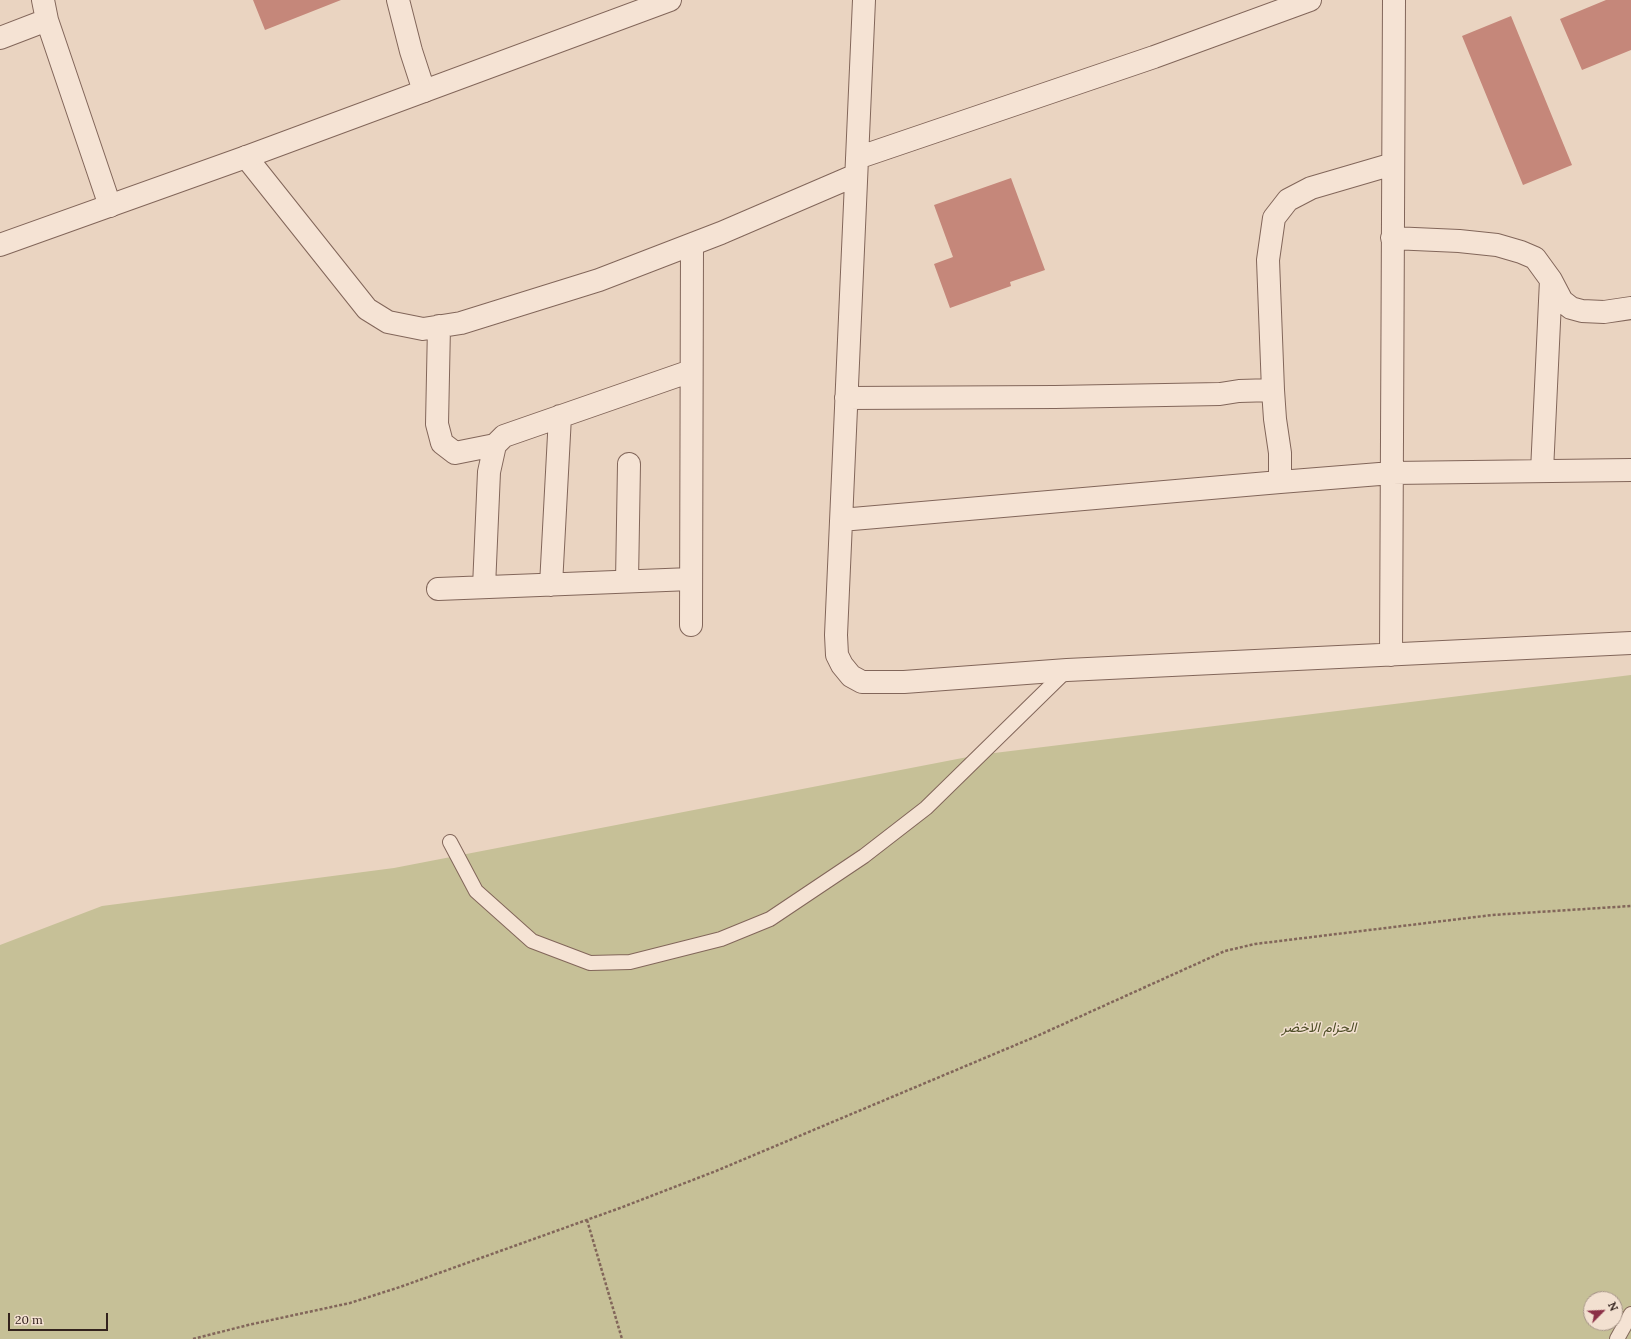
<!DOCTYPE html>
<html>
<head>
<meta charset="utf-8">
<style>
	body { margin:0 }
	#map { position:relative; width:1631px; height:1339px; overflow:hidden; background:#ead4c1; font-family:Lora,serif }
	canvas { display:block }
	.north { position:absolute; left:1583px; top:1291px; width:40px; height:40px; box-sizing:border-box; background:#f2e0d0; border:1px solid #a69488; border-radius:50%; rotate:66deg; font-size:11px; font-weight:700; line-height:16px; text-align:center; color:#33221d }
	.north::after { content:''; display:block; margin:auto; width:14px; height:18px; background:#8b3047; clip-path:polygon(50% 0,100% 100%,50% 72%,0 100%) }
	.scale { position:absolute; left:8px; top:1313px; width:100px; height:18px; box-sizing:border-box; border:2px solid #33221d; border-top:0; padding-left:5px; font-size:12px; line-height:14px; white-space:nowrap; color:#33221d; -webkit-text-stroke:3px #f2e0d0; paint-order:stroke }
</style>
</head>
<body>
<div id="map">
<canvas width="1631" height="1339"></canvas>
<div class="north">N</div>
<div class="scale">20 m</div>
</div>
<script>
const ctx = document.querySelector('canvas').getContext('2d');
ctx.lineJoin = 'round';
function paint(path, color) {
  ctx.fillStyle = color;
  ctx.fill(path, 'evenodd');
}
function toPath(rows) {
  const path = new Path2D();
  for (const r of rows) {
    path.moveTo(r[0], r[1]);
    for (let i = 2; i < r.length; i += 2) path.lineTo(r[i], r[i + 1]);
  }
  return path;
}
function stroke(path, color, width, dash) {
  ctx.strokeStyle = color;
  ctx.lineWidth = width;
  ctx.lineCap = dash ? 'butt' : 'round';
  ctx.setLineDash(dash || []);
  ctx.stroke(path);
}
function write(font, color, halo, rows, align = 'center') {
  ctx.font = font + ' Lora,Vazirmatn,serif';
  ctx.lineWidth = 3;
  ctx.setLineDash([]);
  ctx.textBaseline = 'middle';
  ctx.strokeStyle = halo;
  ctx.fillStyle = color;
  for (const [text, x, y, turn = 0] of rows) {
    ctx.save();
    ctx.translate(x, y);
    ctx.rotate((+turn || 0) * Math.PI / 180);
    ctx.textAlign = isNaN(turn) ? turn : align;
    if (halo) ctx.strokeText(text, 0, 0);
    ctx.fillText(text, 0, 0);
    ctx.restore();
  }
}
const green = toPath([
	[1631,675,1631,1339,0,1339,0,945,102,906,394,868,978,755],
	[1591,1299,1615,1299,1615,1323,1591,1323]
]);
const building = toPath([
	[253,0,341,0,265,30],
	[1606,0,1631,0,1631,50,1582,70,1560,19],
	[1511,16,1572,165,1523,185,1462,36],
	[1011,178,1045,270,1010,282,1011,286,950,308,934,264,953,257,934,205]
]);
const path = toPath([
	[587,1220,622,1339],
	[193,1339,248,1325,350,1303,400,1287,620,1208,716,1171,1037,1036,1225,951,1255,944,1492,915,1631,906]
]);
const service = toPath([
	[450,842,476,891,532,941,590,963,630,962,721,939,770,919,864,856,926,808,1067,670],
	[1617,1339,1631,1314]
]);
const minor = toPath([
	[43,0,47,20,110,206],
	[398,0,411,51,424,91],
	[864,0,836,635,837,655,842,665,851,676,862,682,904,682,1067,670,1631,643],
	[0,38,47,20],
	[246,157,367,309,388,322,423,329,461,323,599,280,721,233,856,175],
	[857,158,1154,57,1310,0],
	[1392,238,1459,241,1497,245,1521,252,1535,258,1551,280,1562,301,1571,308,1582,311,1604,312,1631,308],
	[439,326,437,424,442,443,455,453,495,445],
	[1273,390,1268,260,1274,218,1288,200,1311,188,1393,164],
	[846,398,1055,397,1220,394,1239,391,1273,390,1275,419,1280,453,1280,482],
	[1542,471,1551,280],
	[841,520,1280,482,1392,473,1631,470],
	[627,581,629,464],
	[551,585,560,416],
	[484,587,489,472,495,445,504,436,691,371],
	[438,589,691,579],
	[691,625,692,245],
	[1391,655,1394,0]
]);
const tertiary = toPath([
	[0,245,246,157,670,0]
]);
const parkNames = [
	["الحزام الاخضر",1319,1028]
];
paint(green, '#c6c097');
paint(building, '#c5877a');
stroke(service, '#82665a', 16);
stroke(minor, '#82665a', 24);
stroke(tertiary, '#82665a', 24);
stroke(path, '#82665a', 2.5, [3, 2]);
stroke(service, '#f5e3d4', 14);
stroke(minor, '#f5e3d4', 22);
stroke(tertiary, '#f5e3d4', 22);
write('italic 14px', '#4d4d26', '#f2e0d0', parkNames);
</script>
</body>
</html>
